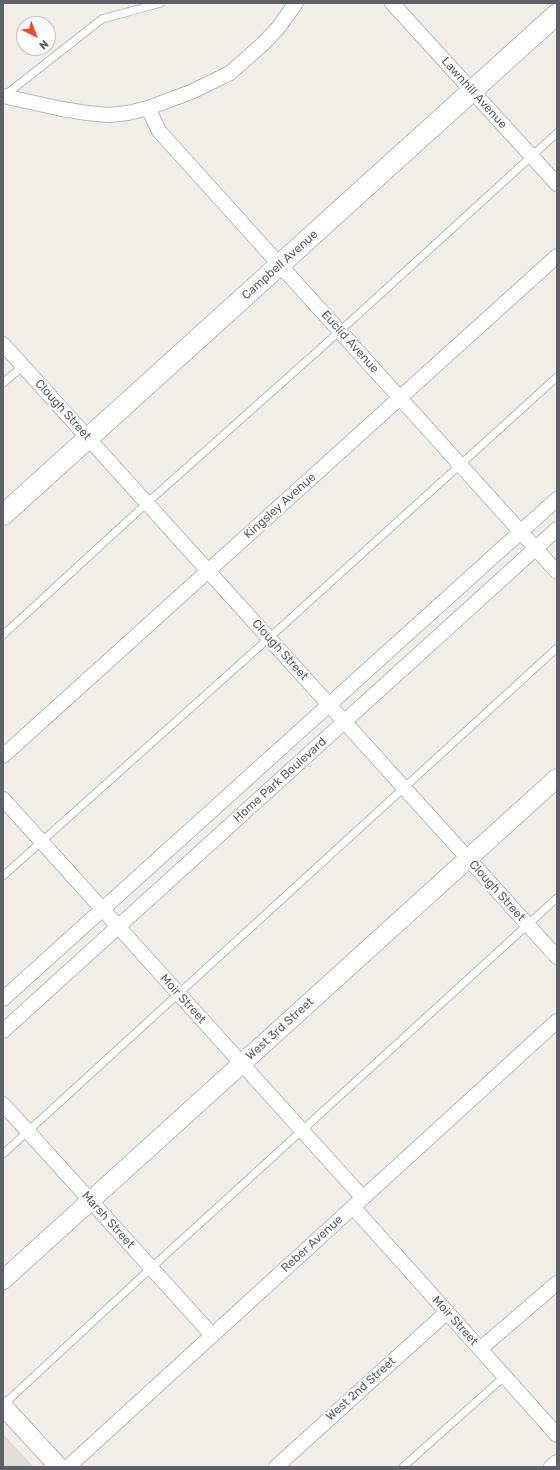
<!DOCTYPE html>
<html>
<head>
<meta charset="utf-8">
<style>
	body { margin:0 }
	#map { position:relative; width:560px; height:1470px; overflow:hidden; background:#f0eee6; font-family:Rubik,sans-serif }
	canvas { display:block }
	.frame { position:absolute; inset:0; border:4px solid #5d6167; pointer-events:none }
	.north { position:absolute; left:16px; top:16px; width:40px; height:40px; box-sizing:border-box; background:#fff; border:1px solid #bec0c2; border-radius:50%; rotate:138deg; font-size:11px; font-weight:700; line-height:16px; text-align:center; color:#5d6167 }
	.north::after { content:''; display:block; margin:auto; width:14px; height:18px; background:#f0492c; clip-path:polygon(50% 0,100% 100%,50% 72%,0 100%) }
</style>
</head>
<body>
<div id="map">
<canvas width="560" height="1470"></canvas>
<div class="frame"></div>
<div class="north">N</div>
</div>
<script>
const ctx = document.querySelector('canvas').getContext('2d');
ctx.lineJoin = 'round';
function paint(path, color) {
  ctx.fillStyle = color;
  ctx.fill(path, 'evenodd');
}
function toPath(rows) {
  const path = new Path2D();
  for (const r of rows) {
    path.moveTo(r[0], r[1]);
    for (let i = 2; i < r.length; i += 2) path.lineTo(r[i], r[i + 1]);
  }
  return path;
}
function stroke(path, color, width, dash) {
  ctx.strokeStyle = color;
  ctx.lineWidth = width;
  ctx.lineCap = dash ? 'butt' : 'round';
  ctx.setLineDash(dash || []);
  ctx.stroke(path);
}
function write(font, color, halo, rows, align = 'center') {
  ctx.font = font + ' Rubik,sans-serif';
  ctx.lineWidth = 4;
  ctx.setLineDash([]);
  ctx.textBaseline = 'middle';
  ctx.strokeStyle = halo;
  ctx.fillStyle = color;
  for (const [text, x, y, turn = 0] of rows) {
    ctx.save();
    ctx.translate(x, y);
    ctx.rotate((+turn || 0) * Math.PI / 180);
    ctx.textAlign = isNaN(turn) ? turn : align;
    if (halo) ctx.strokeText(text, 0, 0);
    ctx.fillText(text, 0, 0);
    ctx.restore();
  }
}
const education = toPath([
	[3,1434,34,1467,3,1467]
]);
const service = toPath([
	[4,96,102,19,161,3],
	[3,383,23,366],
	[3,635,147,503,340,331,557,133],
	[3,876,269,638,557,377],
	[3,1154,557,648],
	[3,1405,151,1268,557,898],
	[403,1467,505,1376]
]);
const minor = toPath([
	[392,3,557,184],
	[3,96,62,109,87,113,109,115,128,113,148,108,191,92,230,73,264,43,278,28,296,3],
	[148,108,159,131,557,572],
	[3,344,557,957],
	[3,756,557,256],
	[3,799,363,1198],
	[3,999,557,499],
	[3,1031,557,529],
	[3,1104,212,1335],
	[353,1207,557,1435],
	[480,1349,557,1283],
	[68,1467,557,1021],
	[276,1467,447,1312],
	[551,1467,557,1462]
]);
const tertiary = toPath([
	[3,1280,557,778],
	[3,1406,59,1467]
]);
const secondary = toPath([
	[3,515,557,14]
]);
const streetNames = [
	["Lawnhill Avenue",474,93,48],
	["Campbell Avenue",280,265,-42],
	["Euclid Avenue",350,342,48],
	["Clough Street",63,410,48],
	["Kingsley Avenue",280,506,-42],
	["Clough Street",280,650,48],
	["Home Park Boulevard",280,780,-42],
	["Clough Street",497,891,48],
	["Moir Street",183,999,48],
	["West 3rd Street",280,1029,-42],
	["Marsh Street",108,1220,48],
	["Reber Avenue",312,1244,-42],
	["Moir Street",455,1321,48],
	["West 2nd Street",361,1389,-42]
];
paint(education, '#e0ded4');
stroke(service, '#b8bbc0', 9);
stroke(minor, '#b8bbc0', 16);
stroke(tertiary, '#b8bbc0', 20);
stroke(secondary, '#b9bcc2', 22);
stroke(service, '#fff', 7);
stroke(minor, '#fff', 14);
stroke(tertiary, '#fff', 18);
stroke(secondary, '#fff', 20);
write('12px', '#5d6167', '#fff', streetNames);
</script>
</body>
</html>
